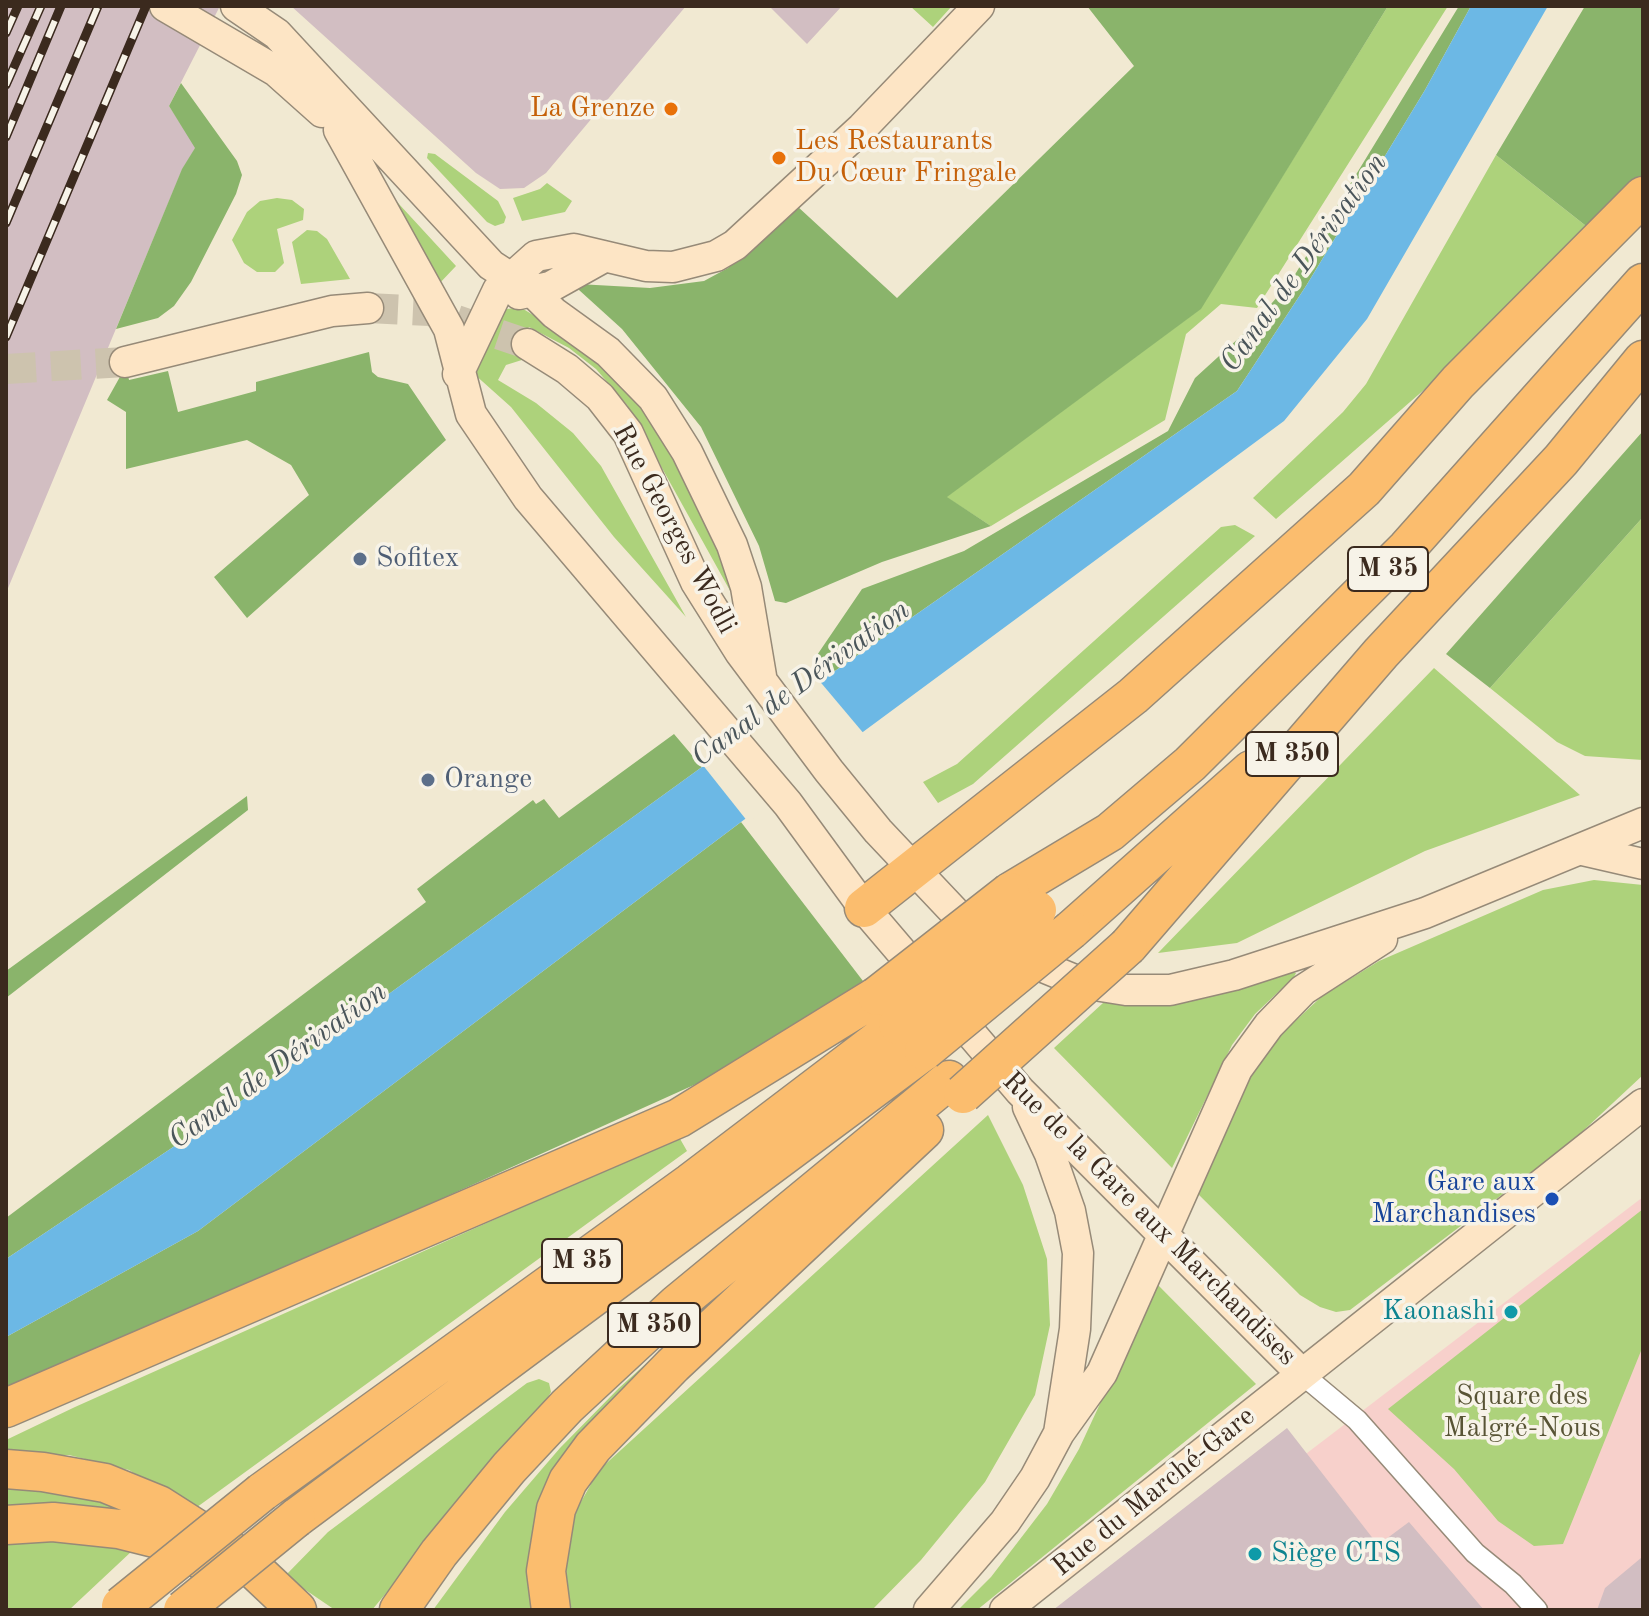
<!DOCTYPE html>
<html>
<head>
<meta charset="utf-8">
<style>
	body { margin:0 }
	#map { position:relative; width:1649px; height:1616px; overflow:hidden; background:#f1e9d2; font-family:"Old Standard TT",serif }
	canvas { display:block }
	.frame { position:absolute; inset:0; border:8px solid #3b2a1e; pointer-events:none }
</style>
</head>
<body>
<div id="map">
<canvas width="1649" height="1616"></canvas>
<div class="frame"></div>
</div>
<script>
const ctx = document.querySelector('canvas').getContext('2d');
ctx.lineJoin = 'round';
function paint(path, color) {
  ctx.fillStyle = color;
  ctx.fill(path, 'evenodd');
}
function toPath(rows) {
  const path = new Path2D();
  for (const r of rows) {
    path.moveTo(r[0], r[1]);
    for (let i = 2; i < r.length; i += 2) path.lineTo(r[i], r[i + 1]);
  }
  return path;
}
function stroke(path, color, width, dash) {
  ctx.strokeStyle = color;
  ctx.lineWidth = width;
  ctx.lineCap = dash ? 'butt' : 'round';
  ctx.setLineDash(dash || []);
  ctx.stroke(path);
}
function write(font, color, halo, rows, align = 'center') {
  ctx.font = font + ' "Old Standard TT",serif';
  ctx.lineWidth = 7;
  ctx.setLineDash([]);
  ctx.textBaseline = 'middle';
  ctx.strokeStyle = halo;
  ctx.fillStyle = color;
  for (const [text, x, y, turn = 0] of rows) {
    ctx.save();
    ctx.translate(x, y);
    ctx.rotate((+turn || 0) * Math.PI / 180);
    ctx.textAlign = isNaN(turn) ? turn : align;
    if (halo) ctx.strokeText(text, 0, 0);
    ctx.fillText(text, 0, 0);
    ctx.restore();
  }
}
const built = toPath([
	[1643,1197,1643,1610,1101,1610]
]);
const industrial = toPath([
	[6,6,220,6,169,106,196,147,182,170,6,593],
	[291,6,686,6,546,173,524,188,500,189,476,173],
	[769,6,842,6,807,44],
	[1287,1428,1378,1545,1409,1522,1484,1610,1053,1610],
	[1643,1546,1643,1610,1597,1610,1605,1588,1641,1558]
]);
const green = toPath([
	[910,6,952,6,933,27],
	[1388,6,1448,6,1257,308,1221,304,1186,334,1165,420,991,526,946,497,1200,309],
	[428,153,435,154,498,201,506,217,504,223,495,226,487,222,427,158],
	[1496,155,1595,233,1465,354,1276,519,1253,498,1343,412,1366,384],
	[547,183,572,201,565,212,522,221,513,198,540,189],
	[387,191,456,266,437,286],
	[277,198,292,200,304,209,303,220,277,229,284,263,275,272,257,272,244,263,232,240,247,212,260,201],
	[307,230,317,231,327,239,350,279,301,284,292,242],
	[520,307,579,343,634,395,663,435,722,557,733,596,627,405,596,369,569,348,529,327,519,344,525,359,506,365,498,380,536,403,573,433,601,466,686,617,614,537,511,407,473,373,501,310],
	[1643,517,1643,760,1585,756,1557,742,1490,688],
	[1235,525,1255,536,973,784,938,803,923,782,957,764,1221,527],
	[1434,668,1580,795,1425,851,1237,943,1158,953],
	[1594,880,1643,885,1643,1075,1570,1143,1350,1310,1336,1312,1320,1307,1300,1295,1196,1192,1240,1091,1273,1042,1321,997,1379,961,1543,890],
	[1292,972,1296,973,1294,977,1255,1014,1232,1045,1172,1168,1054,1048,1103,1003,1166,1003,1206,998],
	[988,1115,1023,1185,1047,1259,1050,1325,1035,1395,985,1482,921,1560,872,1610,572,1610,564,1583,569,1523,599,1470],
	[679,1137,687,1151,193,1510,129,1470,69,1455,6,1455,6,1440,75,1407],
	[1643,1209,1643,1346,1563,1544,1534,1546,1498,1521,1454,1469,1388,1409],
	[741,1278,538,1514,531,1544,533,1610,433,1610,505,1512,560,1448,619,1388],
	[1156,1283,1256,1384,977,1610,958,1610,991,1577,1047,1504,1079,1449],
	[539,1379,549,1383,551,1392,545,1402,372,1610,335,1610,285,1576,328,1532,527,1383],
	[57,1488,116,1503,151,1523,6,1509,6,1489],
	[6,1539,78,1539,132,1551,69,1610,6,1610]
]);
const forest = toPath([
	[1087,6,1388,6,1201,309,947,497,991,526,882,562,786,603,775,601,759,546,701,427,622,329,579,290,578,284,650,288,704,281,728,268,797,206,897,298,1134,66],
	[1459,6,1471,6,1425,90,1306,286,1237,391,822,680,813,661,862,589,964,551,1168,431,1195,378,1252,326,1291,281],
	[1585,6,1643,6,1643,183,1595,233,1496,155],
	[181,83,237,161,242,175,236,194,191,282,174,306,158,318,116,329,182,169,195,148,169,106],
	[369,352,372,372,378,377,408,384,446,440,247,618,214,577,309,495,291,465,247,440,126,469,126,412,107,400,126,366,129,380,168,371,178,412,256,391,256,382],
	[1643,431,1643,517,1490,688,1446,654],
	[674,734,702,767,230,1109,6,1259,6,1218,426,902,417,889,533,800,536,804,544,799,559,818],
	[247,796,248,810,6,998,6,971],
	[741,822,863,981,745,1062,6,1395,6,1337,198,1231]
]);
const water = toPath([
	[1471,6,1548,6,1367,319,1284,421,741,822,198,1231,6,1337,6,1259,230,1109,822,680,1237,391,1306,286,1425,90]
]);
const pier = toPath([
	[817,678,865,735,748,822,702,764]
]);
const secondaryTunnel = toPath([
	[368,308,430,311,527,344],
	[6,369,125,362]
]);
const street = toPath([
	[1302,1374,1357,1420,1475,1553,1513,1584,1537,1610]
]);
const secondary = toPath([
	[165,6,276,71,322,112],
	[236,6,277,34,491,265,534,293,554,313,608,352,653,398,687,452,732,545,746,587,761,676],
	[339,130,449,329,471,414,528,498,788,804,864,908,1020,1091,1302,1374],
	[519,294,550,287,602,258],
	[527,344,567,369,600,397,628,433,696,582,740,652,829,771,878,831,964,922,1014,955,1082,983,1126,990,1170,990,1234,975,1425,913,1643,823],
	[125,362,332,311,368,308],
	[458,374,498,290,536,256,574,249,646,266,673,267,716,256,735,245,862,128,979,6],
	[1582,850,1643,864],
	[1059,1433,1102,1373,1237,1069,1269,1025,1303,990,1382,939],
	[929,1610,1005,1522,1035,1478,1059,1433,1075,1329,1078,1253,1070,1211,1050,1154,1028,1107],
	[1005,1610,1643,1104]
]);
const highway = toPath([
	[1010,892,1110,832,1190,764,1407,548,1643,283],
	[864,908,1133,696,1364,489,1458,382,1643,196],
	[1071,930,1251,770],
	[1128,946,1381,653,1561,460,1643,360],
	[6,1408,679,1118,877,996],
	[6,1469,43,1472,105,1483,159,1505,242,1558,297,1610],
	[262,1492,690,1183,898,1025],
	[296,1518,924,1051],
	[6,1525,53,1522,119,1529,159,1539,216,1567],
	[399,1610,439,1553,509,1468,567,1406,677,1304,949,1080],
	[551,1610,546,1571,556,1509,568,1481,593,1447,673,1365,924,1130]
]);
const rail = toPath([
	[6,33,18,6],
	[6,85,41,6],
	[6,137,61,6],
	[6,223,98,6],
	[6,337,146,6]
]);
const highwayBridge = toPath([
	[877,996,1010,892],
	[898,1025,1037,910],
	[924,1051,1071,930],
	[963,1094,1128,946],
	[121,1606,262,1492],
	[183,1610,296,1518]
]);
const markers = [
	[671,109,8,"#e8710a"],
	[779,158,8,"#e8710a"],
	[360,559,8,"#5c6f8a"],
	[428,780,8,"#5c6f8a"],
	[1552,1199,8,"#1a4fb4"],
	[1511,1312,8,"#0f9aa8"],
	[1255,1554,8,"#0f9aa8"]
];
const shields = [
	[1388,569,80],
	[1292,754,92],
	[582,1261,80],
	[654,1325,92]
];
const shieldNames = [
	["M 35",1388,569],
	["M 350",1292,754],
	["M 35",582,1261],
	["M 350",654,1325]
];
const foodNames = [
	["La Grenze",655,109],
	["Les Restaurants",795,142,"left"],
	["Du Cœur Fringale",795,174,"left"]
];
const streetNames = [
	["Rue Georges Wodli",674,529,62],
	["Rue de la Gare aux Marchandises",1149,1219,45],
	["Rue du Marché-Gare",1154,1492,-39]
];
const serviceNames = [
	["Sofitex",376,559],
	["Orange",444,780]
];
const transitNames = [
	["Gare aux",1536,1183],
	["Marchandises",1536,1215]
];
const cultureNames = [
	["Kaonashi",1495,1312],
	["Siège CTS",1271,1554,"left"]
];
const parkNames = [
	["Square des",1522,1397],
	["Malgré-Nous",1522,1429]
];
const waterNames = [
	["Canal de Dérivation",1304,263,-54],
	["Canal de Dérivation",801,684,-36],
	["Canal de Dérivation",278,1066,-36]
];
paint(built, '#f7d0cb');
paint(industrial, '#d2bec2');
paint(green, '#add27b');
paint(forest, '#8ab46b');
paint(water, '#6cb8e5');
paint(pier, '#f1e9d2');
stroke(secondaryTunnel, '#cdc3ae', 30, [30, 15]);
stroke(street, '#968a78', 23);
stroke(secondary, '#968a78', 33);
stroke(highway, '#968a78', 41);
stroke(street, '#fff', 20);
stroke(secondary, '#fde5c5', 30);
stroke(highway, '#fbbd6e', 38);
stroke(rail, '#3b2a1e', 9);
stroke(rail, '#f7f3e8', 6, [18]);
stroke(highwayBridge, '#968a78', 41, []);
stroke(highwayBridge, '#fbbd6e', 38);
for (const [x, y, r, color] of markers) {
  const dot = new Path2D();
  dot.arc(x, y, r, 0, 2 * Math.PI);
  ctx.fillStyle = color;
  ctx.fill(dot);
  stroke(dot, '#f7f3e8', 3);
}
for (const [x, y, w] of shields) {
  const box = new Path2D();
  box.roundRect(x - w / 2, y - 22, w, 44, 6);
  ctx.fillStyle = '#f7f3e8';
  ctx.fill(box);
  stroke(box, '#3b2a1e', 2);
}
write('bold 26px', '#3b2a1e', null, shieldNames);
write('28px', '#c56008', '#f7f3e8', foodNames, 'right');
write('28px', '#3b2a1e', '#f7f3e8', streetNames);
write('28px', '#4e5e75', '#f7f3e8', serviceNames, 'left');
write('28px', '#164399', '#f7f3e8', transitNames, 'right');
write('28px', '#0d838f', '#f7f3e8', cultureNames, 'right');
write('28px', '#585435', '#f7f3e8', parkNames);
write('italic 30px', '#4a555a', '#f7f3e8', waterNames);
</script>
</body>
</html>
